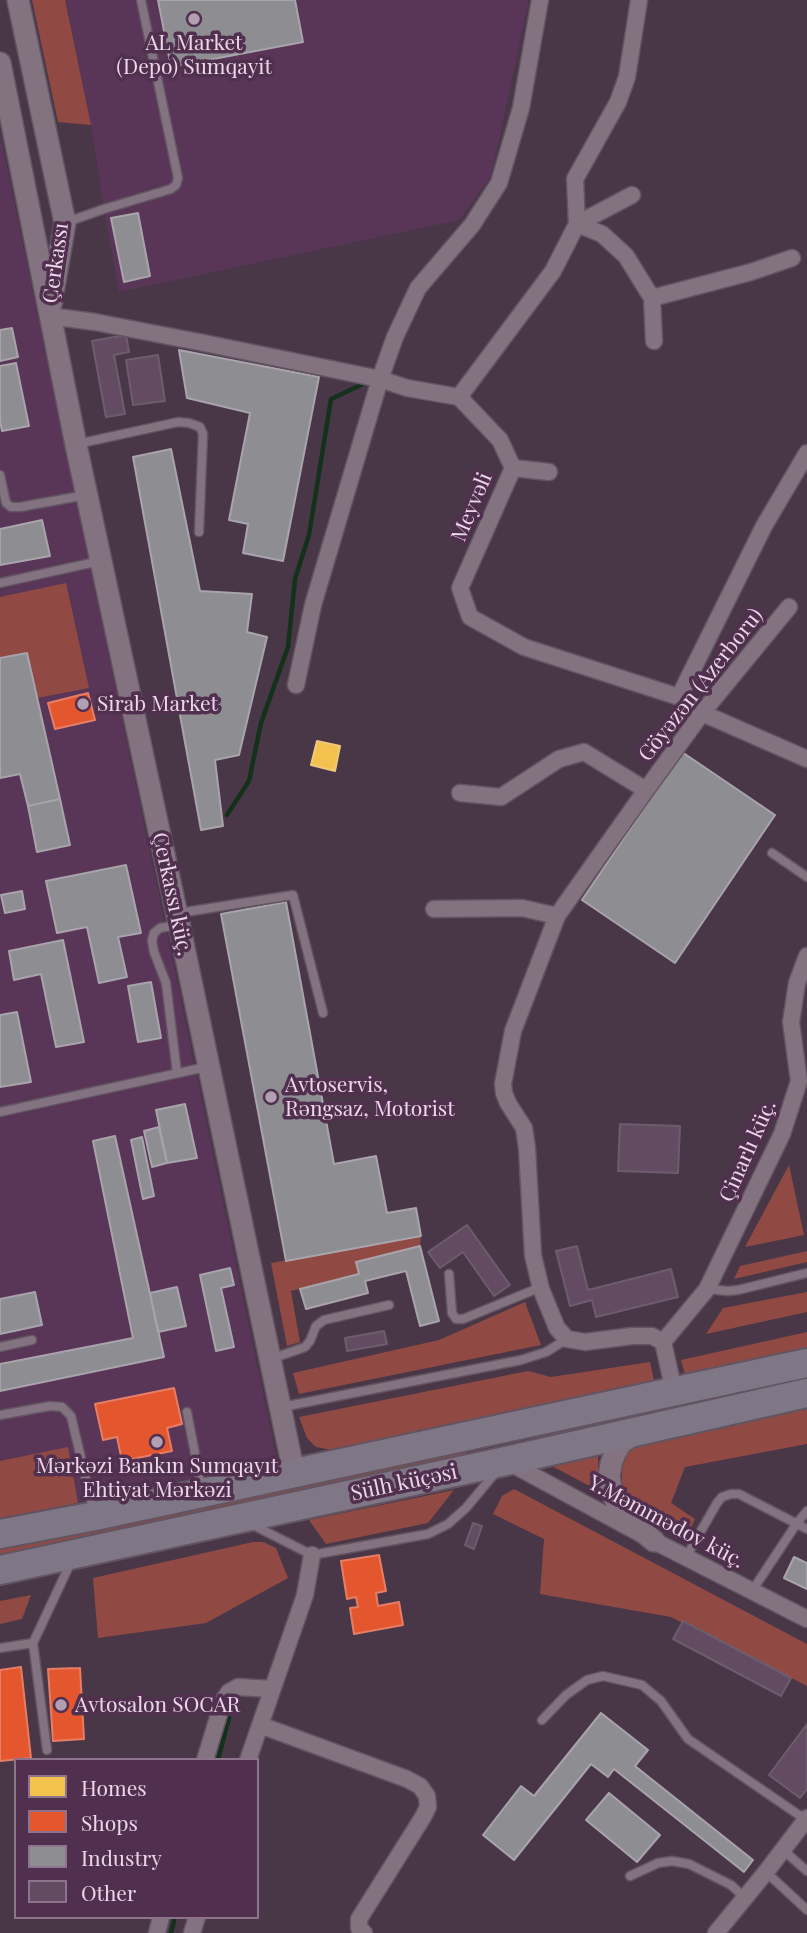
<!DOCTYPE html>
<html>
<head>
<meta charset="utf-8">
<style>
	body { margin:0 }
	#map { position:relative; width:807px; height:1933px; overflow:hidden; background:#493748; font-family:"Playfair Display",serif }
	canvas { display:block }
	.legend { position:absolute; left:14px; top:1758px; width:245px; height:161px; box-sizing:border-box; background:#50304e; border:2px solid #8e738c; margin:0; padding:9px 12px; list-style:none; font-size:21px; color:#ebd7e9 }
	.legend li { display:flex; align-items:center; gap:14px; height:35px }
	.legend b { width:35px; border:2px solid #8e738c }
</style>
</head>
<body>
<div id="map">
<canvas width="807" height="1933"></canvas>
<ul class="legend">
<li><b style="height:19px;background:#f2c14e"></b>Homes</li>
<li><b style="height:19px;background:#e4572e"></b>Shops</li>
<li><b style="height:19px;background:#8d8d92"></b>Industry</li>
<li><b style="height:19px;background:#634c62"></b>Other</li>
</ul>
</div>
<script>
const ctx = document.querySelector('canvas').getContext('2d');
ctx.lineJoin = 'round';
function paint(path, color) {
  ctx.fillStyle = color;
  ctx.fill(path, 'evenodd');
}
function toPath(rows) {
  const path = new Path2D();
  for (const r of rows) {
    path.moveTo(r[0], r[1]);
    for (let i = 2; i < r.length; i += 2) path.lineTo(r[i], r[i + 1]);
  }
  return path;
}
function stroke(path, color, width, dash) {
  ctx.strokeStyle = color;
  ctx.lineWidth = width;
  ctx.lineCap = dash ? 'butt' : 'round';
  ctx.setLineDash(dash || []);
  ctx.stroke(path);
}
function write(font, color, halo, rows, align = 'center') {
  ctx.font = font + ' "Playfair Display",serif';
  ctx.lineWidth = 7;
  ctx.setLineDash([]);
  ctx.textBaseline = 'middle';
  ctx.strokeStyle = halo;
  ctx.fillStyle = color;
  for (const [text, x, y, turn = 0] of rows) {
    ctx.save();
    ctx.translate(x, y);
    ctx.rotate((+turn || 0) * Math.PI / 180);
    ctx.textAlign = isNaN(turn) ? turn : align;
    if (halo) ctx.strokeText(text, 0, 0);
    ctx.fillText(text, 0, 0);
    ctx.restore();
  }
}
const built = toPath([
	[65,0,529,0,491,176,459,220,119,292,104,209,91,125],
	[0,135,277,1461,0,1518]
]);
const green = toPath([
	[32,0,65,0,91,125,58,122],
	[66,583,89,688,37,698,27,653,0,658,0,597],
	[789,1165,804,1235,745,1247],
	[421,1236,420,1246,356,1262,359,1274,291,1291,300,1342,287,1346,271,1263],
	[807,1251,807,1262,734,1279,740,1266],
	[807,1292,807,1312,706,1334,723,1308],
	[525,1302,541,1345,299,1394,293,1373,439,1340],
	[807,1332,807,1349,685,1374,681,1360],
	[650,1362,654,1381,332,1450,316,1447,307,1438,299,1417,528,1371,551,1377],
	[807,1407,807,1444,685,1467,671,1503,695,1519,688,1535,642,1512,631,1502,626,1495,622,1482,622,1465,626,1454,635,1446],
	[68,1447,78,1503,0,1518,0,1461],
	[465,1448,467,1458,0,1558,0,1547],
	[598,1455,599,1491,550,1465],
	[514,1489,807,1644,807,1686,671,1617,540,1594,544,1539,493,1514,502,1496],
	[454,1490,428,1523,326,1544,309,1520],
	[253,1542,263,1542,276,1548,288,1578,206,1623,98,1638,93,1578],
	[31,1595,22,1619,0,1624,0,1601]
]);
const homes = toPath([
	[317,741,340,746,335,771,311,765,317,741]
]);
const shops = toPath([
	[88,693,95,720,55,729,48,703,88,693],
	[174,1388,182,1424,167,1428,172,1451,122,1461,117,1437,103,1440,95,1404,174,1388],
	[379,1555,386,1591,376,1593,378,1606,399,1602,403,1625,354,1634,350,1608,358,1607,356,1597,347,1599,341,1561,379,1555],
	[21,1667,31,1758,0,1761,0,1670,21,1667],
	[80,1668,84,1739,53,1741,48,1669,80,1668]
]);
const industry = toPath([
	[158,0,295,0,303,42,171,67,158,0],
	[138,213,150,276,124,282,111,218,138,213],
	[12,328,18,357,0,361,0,330,12,328],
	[179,350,319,377,283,561,243,553,248,524,229,520,250,413,187,398,179,350],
	[16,363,29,426,2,431,0,421,0,366,16,363],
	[171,449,200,591,252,594,247,632,267,637,239,755,215,760,223,826,201,830,133,457,171,449],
	[42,520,50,556,0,565,0,529,42,520],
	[27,653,60,799,28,806,20,774,0,778,0,658,27,653],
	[682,752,775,815,675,963,582,900,682,752],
	[60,799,70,845,37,852,28,806,60,799],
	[126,865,141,933,118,937,127,977,99,983,87,927,57,933,46,881,126,865],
	[22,891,25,909,5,913,1,895,22,891],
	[286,902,334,1164,376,1156,387,1213,416,1208,421,1236,286,1261,221,914,286,902],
	[63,940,84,1042,56,1047,41,974,14,980,9,951,63,940],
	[151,982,161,1038,138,1042,128,986,151,982],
	[17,1012,31,1082,0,1087,0,1015,17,1012],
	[185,1104,197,1158,167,1163,156,1110,185,1104],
	[159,1127,167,1163,152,1167,144,1131,159,1127],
	[115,1136,164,1357,0,1391,0,1364,133,1338,93,1141,115,1136],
	[142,1137,154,1196,143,1199,131,1140,142,1137],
	[420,1246,439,1321,420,1326,406,1271,365,1281,368,1293,306,1309,300,1289,359,1274,356,1262,420,1246],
	[230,1268,234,1285,221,1288,234,1347,216,1351,200,1275,230,1268],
	[177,1287,186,1326,158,1332,150,1293,177,1287],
	[35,1292,42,1325,0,1334,0,1299,35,1292],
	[794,1557,807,1563,807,1589,784,1578,794,1557],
	[601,1713,648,1750,635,1766,753,1860,744,1872,614,1769,608,1777,591,1764,514,1860,483,1835,521,1786,534,1796,601,1713],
	[609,1793,660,1835,637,1862,586,1820,609,1793]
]);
const stream = toPath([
	[227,815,249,781,261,723,288,647,295,579,309,535,331,399,363,384],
	[218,1760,229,1718],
	[171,1933,175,1917]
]);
const building = toPath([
	[126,335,129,352,114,355,125,414,106,417,92,341,126,335],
	[158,355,165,401,133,405,126,360,158,355],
	[620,1124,680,1126,678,1173,618,1171,620,1124],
	[467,1225,510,1285,494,1296,463,1252,440,1268,428,1252,467,1225],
	[577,1246,588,1290,671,1269,678,1297,596,1317,592,1300,570,1306,556,1251,577,1246],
	[384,1331,387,1344,347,1351,345,1338,384,1331],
	[473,1523,482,1526,474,1549,465,1545,473,1523],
	[683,1621,791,1678,781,1696,673,1639,683,1621],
	[807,1724,807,1789,800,1798,769,1775,807,1724]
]);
const service = toPath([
	[67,222,104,209,171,189,176,185,178,178,141,0],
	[77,444,178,422,189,423,200,427,203,434,199,532],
	[0,475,6,503,11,507,20,507,86,495],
	[0,583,100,561],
	[772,853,807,877],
	[179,913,293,895,323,1013],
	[177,1073,166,983,154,952,152,941,154,933,160,928,177,925],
	[0,1112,206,1067],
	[449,1274,452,1313,456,1319,463,1319,541,1287],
	[707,1289,728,1291,738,1290,807,1273],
	[0,1347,32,1340],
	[271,1359,305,1347,310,1341,316,1326,324,1320,389,1305],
	[282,1407,521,1360,546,1352,567,1339],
	[187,1412,202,1490],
	[0,1415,50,1406,62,1407,71,1416,94,1513],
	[253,1525,312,1555,428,1534,448,1524,466,1508,496,1472],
	[686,1557,717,1503,722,1497,731,1494,739,1494,807,1529],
	[752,1591,797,1523,807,1511],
	[33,1643,47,1750],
	[0,1648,33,1643,71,1562],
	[542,1720,566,1695,587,1680,603,1676,642,1685,661,1701,688,1739,806,1820],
	[783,1850,807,1871],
	[766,1872,807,1910],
	[630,1876,658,1863,672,1861,689,1864,731,1885,745,1898]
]);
const minor = toPath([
	[577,224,602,234,626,256,652,298,751,272,792,258],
	[577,224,632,195],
	[652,298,654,341],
	[49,316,95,322,204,343,380,379,407,388,459,397,500,440,513,468,460,588,470,617,524,647,679,697,702,713,807,759],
	[459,397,553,271,577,224,575,179,618,102,627,77,639,0],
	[513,468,549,472],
	[296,685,313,605,380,379,395,337,418,288,472,225,499,183,521,108,540,0],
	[679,697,764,526,807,453],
	[460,793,501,797,559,759,584,752,646,790,702,713,789,607],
	[434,909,522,908,557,916,646,790],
	[557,916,513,1031,503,1084,504,1093,508,1103,524,1128,527,1148,533,1255,541,1289,557,1328,567,1339,585,1342,632,1336,652,1336,663,1342,674,1391],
	[663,1342,707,1289,782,1134,799,1081,791,1022,797,983,807,956],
	[508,1462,654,1541,807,1619],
	[260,1725,407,1779,420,1786,427,1796,428,1807,423,1817,359,1919,359,1928,364,1933],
	[205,1760,223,1701,229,1692,238,1687,272,1689],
	[248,1760,305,1595,312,1555],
	[157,1933,161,1917],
	[192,1933,197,1917],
	[716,1933,766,1872,807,1818]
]);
const tertiary = toPath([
	[18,0,65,223,51,304],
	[0,63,76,445,179,924,294,1473],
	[638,1432,621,1443,615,1453,611,1464,609,1477,612,1492,618,1506,628,1519,654,1541]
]);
const trunk = toPath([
	[0,1534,95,1516,807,1363],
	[0,1570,506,1461,807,1393]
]);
const markers = [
	[194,19,7,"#b29fb1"],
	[83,704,7,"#b29fb1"],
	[271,1097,7,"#b29fb1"],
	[157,1442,7,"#b29fb1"],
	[61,1705,7,"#b29fb1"]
];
const poiNames = [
	["AL Market",194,43,"center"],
	["(Depo) Sumqayit",194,67,"center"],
	["Sirab Market",97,704],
	["Avtoservis,",285,1085],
	["Rəngsaz, Motorist",285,1109],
	["Mərkəzi Bankın Sumqayıt",157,1466,"center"],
	["Ehtiyat Mərkəzi",157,1490,"center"],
	["Avtosalon SOCAR",75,1705]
];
const streetNames = [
	["Çerkassı",56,263,-82],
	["Meyvəli",472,507,-67],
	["Göyəzən (Azerboru)",701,685,-52],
	["Çerkassı küç.",172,894,78],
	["Çinarlı küç.",748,1151,-66],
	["Sülh küçəsi",404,1483,-12],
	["Y.Məmmədov küç.",666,1522,28]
];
paint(built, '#593657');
paint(green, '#904a43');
paint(homes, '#f2c14e');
stroke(homes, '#f0c87c', 2);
paint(shops, '#e4572e');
stroke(shops, '#e67d66', 2);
paint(industry, '#8d8d92');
stroke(industry, '#a9a3ac', 2);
stroke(stream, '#14311c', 4.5);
paint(building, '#634c62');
stroke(building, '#6d5d6c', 2);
stroke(service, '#635462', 11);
stroke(minor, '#635462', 19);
stroke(tertiary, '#635462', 24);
stroke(trunk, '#635462', 32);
stroke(service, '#837381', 8);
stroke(minor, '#837381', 16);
stroke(tertiary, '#837381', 21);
stroke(trunk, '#807786', 28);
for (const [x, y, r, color] of markers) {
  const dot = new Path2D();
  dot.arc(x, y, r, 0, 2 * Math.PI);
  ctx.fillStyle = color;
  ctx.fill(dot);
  stroke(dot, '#50304e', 2.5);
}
write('21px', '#ebd7e9', '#50304e', poiNames, 'left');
write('21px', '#ebd7e9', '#50304e', streetNames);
</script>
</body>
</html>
